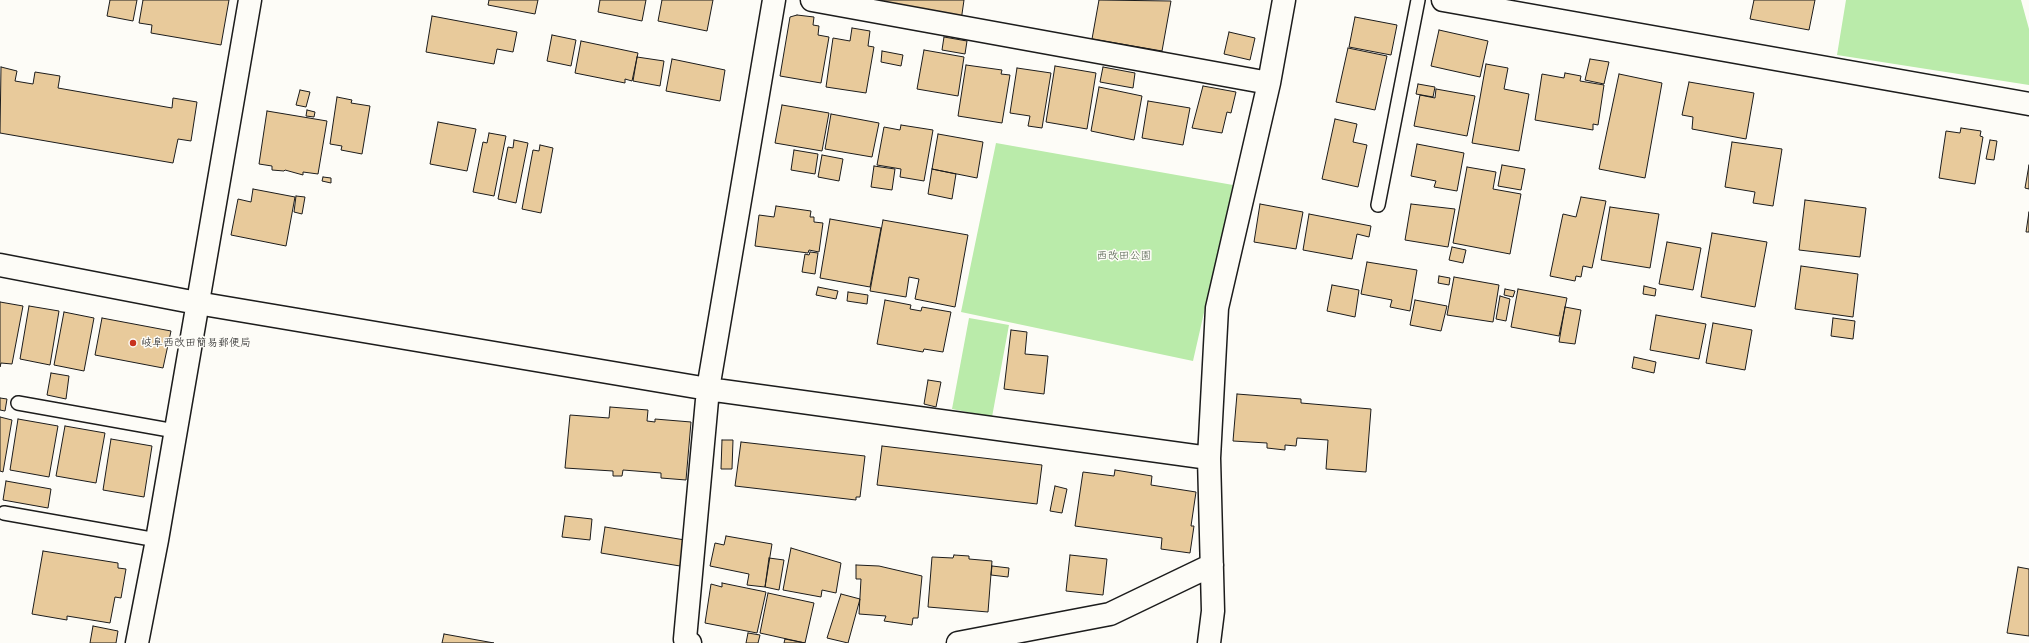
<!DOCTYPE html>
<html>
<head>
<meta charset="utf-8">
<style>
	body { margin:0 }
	canvas { display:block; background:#fdfcf7 }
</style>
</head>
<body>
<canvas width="2029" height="643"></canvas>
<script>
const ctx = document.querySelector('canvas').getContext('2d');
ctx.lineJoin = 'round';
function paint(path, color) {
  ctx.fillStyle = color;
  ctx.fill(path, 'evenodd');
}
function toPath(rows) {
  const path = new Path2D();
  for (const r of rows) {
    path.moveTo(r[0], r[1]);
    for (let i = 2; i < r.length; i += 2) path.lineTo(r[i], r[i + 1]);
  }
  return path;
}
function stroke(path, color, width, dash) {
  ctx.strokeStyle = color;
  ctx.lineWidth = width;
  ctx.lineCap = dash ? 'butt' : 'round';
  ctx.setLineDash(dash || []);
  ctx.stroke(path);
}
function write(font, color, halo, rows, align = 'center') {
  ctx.font = font + ' Pangolin,"Klee One",sans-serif';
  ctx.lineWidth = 3;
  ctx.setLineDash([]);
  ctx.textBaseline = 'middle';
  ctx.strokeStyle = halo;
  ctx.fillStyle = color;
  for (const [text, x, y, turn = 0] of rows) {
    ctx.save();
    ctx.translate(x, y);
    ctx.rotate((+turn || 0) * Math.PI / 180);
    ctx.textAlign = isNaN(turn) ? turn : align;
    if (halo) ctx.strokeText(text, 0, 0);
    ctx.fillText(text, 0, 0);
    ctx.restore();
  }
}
const green = toPath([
	[1846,0,2021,0,2029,29,2029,85,1837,55],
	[996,143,1233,185,1193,361,961,312],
	[969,318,1009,325,992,417,952,409]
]);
const building = toPath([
	[110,0,137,0,133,21,107,16,110,0],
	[143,0,229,0,221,45,151,33,152,25,139,23,143,0],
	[489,0,538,0,535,14,488,5,489,0],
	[600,0,646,0,642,21,598,12,600,0],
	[662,0,713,0,707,31,658,21,662,0],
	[869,0,964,0,961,21,869,0],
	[1099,0,1171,1,1162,51,1092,39,1099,0],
	[1754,0,1815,0,1809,30,1750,19,1754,0],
	[797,15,814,17,813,25,819,26,818,35,829,37,821,83,780,76,790,17,797,15],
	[432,16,517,32,513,52,497,49,494,64,426,52,432,16],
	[1355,17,1397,25,1391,55,1349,47,1355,17],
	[852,28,870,31,868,46,874,47,866,93,826,87,833,38,850,41,852,28],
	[1439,30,1488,41,1480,77,1431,66,1439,30],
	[1229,32,1255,38,1250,60,1224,54,1229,32],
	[552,35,576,40,571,66,547,61,552,35],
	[944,37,967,41,965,54,942,50,944,37],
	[581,41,638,53,632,81,625,79,625,83,575,73,581,41],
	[1348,48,1387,56,1375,110,1336,102,1348,48],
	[924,50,964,57,958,96,917,89,924,50],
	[882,51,903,55,901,66,881,62,882,51],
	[637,57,664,61,660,86,633,81,637,57],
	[672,59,725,70,720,101,666,91,672,59],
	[1590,59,1609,62,1604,84,1585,80,1590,59],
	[1486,64,1508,68,1504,89,1529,94,1519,151,1472,143,1486,64],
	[966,65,1002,70,1001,74,1010,75,1002,123,958,116,966,65],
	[1055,66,1096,73,1087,129,1046,122,1055,66],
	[1,67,17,71,15,81,33,84,35,72,60,76,58,88,172,108,173,98,197,102,191,141,178,139,173,163,0,133,1,67],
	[1103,67,1135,73,1133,88,1100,82,1103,67],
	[1017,68,1051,73,1042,128,1028,126,1030,116,1010,113,1017,68],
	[1565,73,1581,76,1580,81,1604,85,1598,125,1593,124,1593,130,1535,120,1542,74,1564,78,1565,73],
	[1619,74,1662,83,1645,178,1599,169,1619,74],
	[1689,82,1754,93,1746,139,1692,129,1693,117,1682,115,1689,82],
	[1418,84,1435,87,1433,97,1416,94,1418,84],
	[1203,86,1236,92,1231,113,1227,112,1222,133,1192,128,1203,86],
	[1099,87,1142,96,1134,140,1091,131,1099,87],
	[1436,89,1475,96,1467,136,1414,126,1420,95,1435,98,1436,89],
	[300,90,310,92,306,107,296,105,300,90],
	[337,97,352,100,351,103,370,106,362,154,341,150,342,146,330,144,337,97],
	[1148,101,1190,108,1183,145,1142,138,1148,101],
	[782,105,829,113,822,151,775,143,782,105],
	[307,110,315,112,314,117,306,116,307,110],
	[267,111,327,121,318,174,303,172,303,175,285,170,284,171,272,170,272,166,259,164,267,111],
	[831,114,879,123,872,157,825,149,831,114],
	[1335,119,1357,124,1353,142,1367,145,1358,187,1322,179,1335,119],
	[438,122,476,129,467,171,430,164,438,122],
	[901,125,933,130,924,181,900,177,901,169,877,165,884,127,900,130,901,125],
	[1961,128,1981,131,1980,136,1983,137,1975,184,1939,178,1946,131,1960,133,1961,128],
	[489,133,506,136,494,196,473,192,483,142,487,143,489,133],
	[938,134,983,142,977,178,932,169,938,134],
	[514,140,528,143,516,203,498,199,508,147,513,148,514,140],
	[1990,140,1997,141,1994,160,1986,159,1990,140],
	[1732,142,1782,149,1773,206,1753,203,1755,192,1725,187,1732,142],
	[1417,144,1464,153,1457,191,1434,187,1436,181,1411,176,1417,144],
	[540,145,553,148,541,213,522,209,533,150,539,151,540,145],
	[794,150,818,154,815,174,791,170,794,150],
	[822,155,843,159,839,181,818,177,822,155],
	[1502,165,1525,169,1521,190,1498,186,1502,165],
	[2029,165,2029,189,2025,188,2029,165],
	[874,166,895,169,892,190,871,187,874,166],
	[1467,167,1496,172,1493,189,1521,194,1510,254,1453,243,1467,167],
	[932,169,956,174,952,199,928,194,932,169],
	[323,177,331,178,331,183,322,181,323,177],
	[253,189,295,197,286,246,231,235,238,199,251,202,253,189],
	[296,196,305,197,302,214,294,212,296,196],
	[1581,197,1606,201,1592,268,1583,266,1581,277,1576,276,1575,281,1550,276,1563,214,1576,217,1581,197],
	[1805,200,1866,208,1860,257,1799,250,1805,200],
	[1260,204,1303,212,1296,249,1254,242,1260,204],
	[1411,204,1455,209,1448,247,1405,240,1411,204],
	[776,206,811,211,810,217,814,217,814,222,823,223,819,252,809,250,808,253,755,246,759,215,774,217,776,206],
	[1610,207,1659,214,1650,268,1601,260,1610,207],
	[2029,212,2029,232,2026,232,2029,212],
	[1309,214,1371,226,1369,237,1357,234,1352,259,1303,250,1309,214],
	[830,219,881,228,870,287,820,278,830,219],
	[883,220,968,235,955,307,915,299,919,279,909,277,906,297,870,291,883,220],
	[1712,233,1767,242,1755,307,1701,297,1712,233],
	[1667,242,1701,248,1693,290,1659,284,1667,242],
	[1452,247,1466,250,1463,263,1449,260,1452,247],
	[810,252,818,253,815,274,802,272,805,254,809,255,810,252],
	[1367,262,1417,270,1410,311,1390,307,1392,300,1361,294,1367,262],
	[1801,266,1858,274,1853,317,1795,309,1801,266],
	[1439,276,1450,278,1449,285,1438,283,1439,276],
	[1454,277,1499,285,1493,322,1447,315,1454,277],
	[1332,285,1359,290,1355,317,1327,311,1332,285],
	[1644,286,1656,289,1655,296,1643,294,1644,286],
	[818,287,838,291,836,299,816,295,818,287],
	[1505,289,1515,291,1513,297,1504,295,1505,289],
	[1518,289,1567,298,1559,336,1511,327,1518,289],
	[848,292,868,295,867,304,847,301,848,292],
	[1500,296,1510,299,1506,321,1496,319,1500,296],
	[885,300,911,305,910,309,921,311,922,307,951,312,943,352,924,349,923,352,877,344,885,300],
	[1415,300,1447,306,1441,331,1410,325,1415,300],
	[0,302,23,306,12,364,1,363,0,367,0,302],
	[29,306,59,311,50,365,20,359,29,306],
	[1565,307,1581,310,1575,344,1559,342,1565,307],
	[64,312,94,318,84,371,54,365,64,312],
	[1656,315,1706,324,1699,359,1650,350,1656,315],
	[102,318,171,331,163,368,95,355,102,318],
	[1833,318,1855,321,1853,339,1831,336,1833,318],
	[1713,323,1752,330,1745,370,1706,363,1713,323],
	[1011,330,1027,332,1025,354,1048,356,1044,394,1004,389,1011,330],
	[1634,357,1656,362,1654,373,1632,368,1634,357],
	[51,373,69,376,66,399,47,395,51,373],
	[928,380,941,382,936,407,924,404,928,380],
	[1237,394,1301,399,1301,403,1371,409,1366,472,1326,469,1328,440,1297,438,1296,446,1285,445,1285,450,1267,448,1267,443,1233,441,1237,394],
	[0,398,7,399,5,411,0,410,0,398],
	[610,407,648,410,647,421,655,422,655,419,691,422,686,480,661,478,661,473,623,470,622,476,613,476,613,471,565,468,570,415,609,418,610,407],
	[0,417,12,420,3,472,0,471,0,417],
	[18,419,58,426,49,477,10,470,18,419],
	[65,426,105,433,96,483,56,476,65,426],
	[111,439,152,446,144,497,103,490,111,439],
	[722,440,733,440,732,469,721,469,722,440],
	[741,442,865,456,860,497,856,497,856,500,735,486,741,442],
	[882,446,1042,465,1037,504,877,485,882,446],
	[1115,470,1152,476,1151,485,1196,492,1191,526,1194,526,1190,553,1161,549,1162,538,1075,526,1083,472,1114,476,1115,470],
	[6,481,51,489,48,508,3,500,6,481],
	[1055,486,1067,489,1062,513,1050,511,1055,486],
	[565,516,592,519,590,540,562,537,565,516],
	[605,527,685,540,680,566,601,553,605,527],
	[726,536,772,544,765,587,747,585,749,574,710,566,715,543,724,545,726,536],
	[791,548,841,563,836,593,822,590,821,597,783,590,791,548],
	[43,551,118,563,118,568,126,569,121,598,115,597,110,623,67,616,67,620,32,614,43,551],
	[954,555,969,556,969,559,992,561,988,612,928,607,932,557,953,558,954,555],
	[1070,555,1107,559,1103,595,1066,591,1070,555],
	[769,558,784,560,779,590,765,587,769,558],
	[856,565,879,566,922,576,918,618,913,618,912,625,884,621,886,616,859,614,861,579,856,579,856,565],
	[992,566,1009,568,1008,577,991,575,992,566],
	[2018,567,2029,569,2029,636,2007,633,2018,567],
	[722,583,766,592,757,633,705,623,711,584,722,587,722,583],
	[768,593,814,603,805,643,760,633,768,593],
	[841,594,860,599,848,643,827,638,841,594],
	[93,626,118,631,116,643,90,643,93,626],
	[748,633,760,635,758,643,746,643,748,633],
	[444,634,494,643,442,643,444,634],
	[785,639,805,643,784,643,785,639]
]);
const lane = toPath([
	[1378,205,1418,0],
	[18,403,175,431],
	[4,513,157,540]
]);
const street = toPath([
	[812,0,1269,83],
	[0,265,197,303,708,389,1209,458],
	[137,643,157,540,250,0],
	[690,643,685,639,708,389,774,0],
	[958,643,1110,614,1212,565],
	[1209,643,1213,611,1209,458,1217,308,1269,83,1284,0]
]);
const secondary = toPath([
	[1443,0,2029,104]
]);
const markers = [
	[133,343,4,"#c8321e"]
];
const parkNames = [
	["西改田公園",1124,256]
];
const poiNames = [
	["岐阜西改田簡易郵便局",141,343]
];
paint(green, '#baebaa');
paint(building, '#e8ca9b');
stroke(building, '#1c1c1c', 1);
stroke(lane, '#1c1c1c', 16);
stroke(street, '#1c1c1c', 25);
stroke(secondary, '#1c1c1c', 25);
stroke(lane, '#fdfcf7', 13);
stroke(street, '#fdfcf7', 22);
stroke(secondary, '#fdfcf7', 22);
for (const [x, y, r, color] of markers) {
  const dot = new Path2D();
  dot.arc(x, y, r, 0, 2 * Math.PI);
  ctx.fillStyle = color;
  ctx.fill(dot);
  stroke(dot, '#fdfcf7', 1.5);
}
write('11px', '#4b5a47', '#fdfcf7', parkNames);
write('11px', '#1c1c1c', '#fdfcf7', poiNames, 'left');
</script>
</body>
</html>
